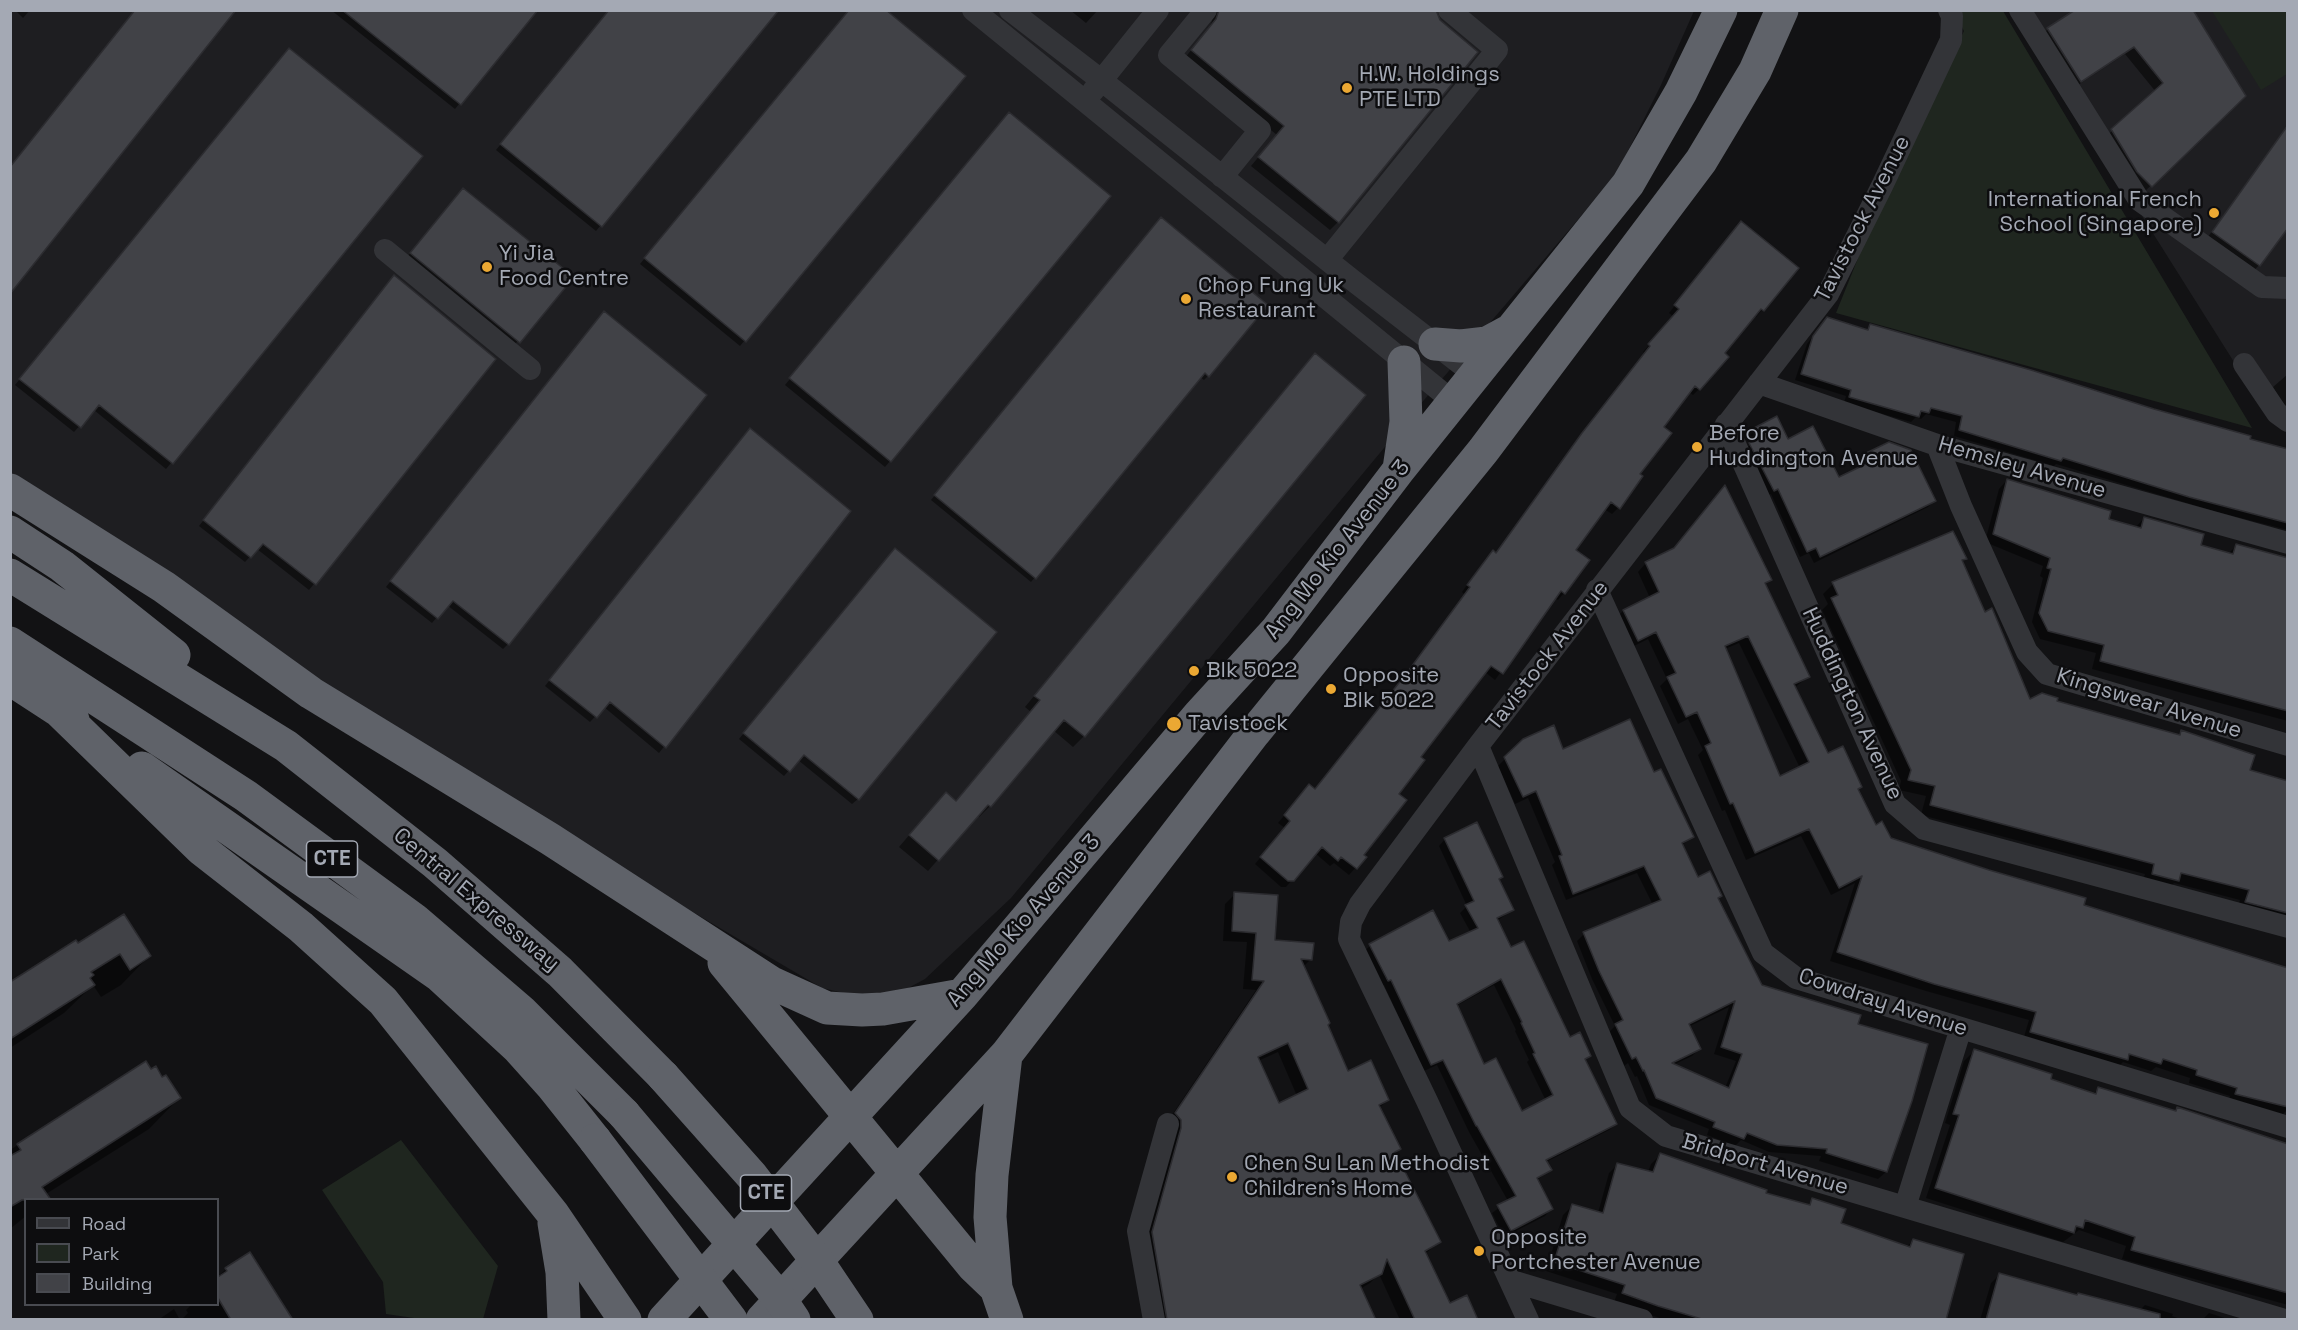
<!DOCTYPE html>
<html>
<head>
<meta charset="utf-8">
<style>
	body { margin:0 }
	#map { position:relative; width:2298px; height:1330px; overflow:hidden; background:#121214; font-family:"Space Grotesk",sans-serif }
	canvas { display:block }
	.frame { position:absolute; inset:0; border:12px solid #a4a9b4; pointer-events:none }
	.legend { position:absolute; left:24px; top:1198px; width:195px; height:108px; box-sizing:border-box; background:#0d0d0f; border:2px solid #494b51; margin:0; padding:8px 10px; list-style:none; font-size:18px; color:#a4a9b4 }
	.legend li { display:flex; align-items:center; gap:12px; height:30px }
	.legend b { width:30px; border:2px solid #494b51 }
</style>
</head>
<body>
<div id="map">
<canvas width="2298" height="1330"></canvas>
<div class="frame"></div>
<ul class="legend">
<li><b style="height:8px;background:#333438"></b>Road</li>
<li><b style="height:16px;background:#1f261f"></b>Park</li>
<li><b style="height:16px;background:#414247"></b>Building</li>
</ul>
</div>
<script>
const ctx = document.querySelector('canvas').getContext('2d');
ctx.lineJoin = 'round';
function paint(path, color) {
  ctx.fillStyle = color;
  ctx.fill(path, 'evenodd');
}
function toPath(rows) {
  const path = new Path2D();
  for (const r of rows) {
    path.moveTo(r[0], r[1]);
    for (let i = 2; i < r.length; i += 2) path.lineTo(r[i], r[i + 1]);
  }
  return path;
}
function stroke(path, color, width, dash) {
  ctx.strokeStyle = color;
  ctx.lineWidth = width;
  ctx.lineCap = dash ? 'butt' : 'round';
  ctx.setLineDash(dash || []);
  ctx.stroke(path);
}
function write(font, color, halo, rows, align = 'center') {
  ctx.font = font + ' "Space Grotesk",sans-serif';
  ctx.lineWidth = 5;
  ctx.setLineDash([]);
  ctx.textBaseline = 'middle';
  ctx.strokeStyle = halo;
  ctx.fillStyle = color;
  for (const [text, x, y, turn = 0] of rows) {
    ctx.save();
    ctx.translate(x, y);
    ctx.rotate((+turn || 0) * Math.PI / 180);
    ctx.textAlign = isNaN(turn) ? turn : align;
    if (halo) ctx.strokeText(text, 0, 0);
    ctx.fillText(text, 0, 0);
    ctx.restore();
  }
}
const built = toPath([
	[10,11,1694,11,1661,85,1616,175,1413,413,1011,898,925,979,886,1000,865,998,822,988,313,689,11,478],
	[2013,11,2287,11,2287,422,2268,416]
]);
const green = toPath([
	[1953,11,2003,11,2252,428,1836,313,1873,221,1964,31],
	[2212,11,2287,11,2287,74,2261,90],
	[401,1140,498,1266,483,1319,428,1320,386,1314,383,1282,322,1190]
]);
const shadow = toPath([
	[15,10,30,10,23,18],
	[331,10,536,10,455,109],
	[610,10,777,10,596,231,496,150],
	[849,10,964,76,740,346,640,264],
	[1070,10,1098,10,1086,23],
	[1215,10,1434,10,1338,222,1330,230,1251,166,1277,135,1184,59,1209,28,1212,21,1211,15],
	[2078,10,2244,96,2142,194,2103,139,2156,92,2125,54,2072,89,2040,37,2048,29],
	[284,56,421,156,166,469,94,410,74,432,15,385],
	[1004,119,890,461,885,467,785,385],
	[2288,126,2259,265,2251,274,2205,241],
	[455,198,572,278,510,350,403,262],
	[1157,224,1208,376,1204,380,1200,377,1031,582,931,500],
	[1734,230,1797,268,1762,310,1756,317,1755,315,1723,353,1699,389,1693,395,1689,392,1662,427,1618,508,1612,514,1604,509,1574,551,1564,593,1558,600,1555,598,1495,680,1485,672,1418,758,1362,855,1365,857,1349,875,1334,863,1330,866,1315,853,1286,887,1281,887,1255,864,1285,828,1278,823,1303,793,1314,790,1400,682,1465,595,1462,592,1486,558,1493,552,1495,554,1576,441,1644,353,1643,352,1674,317,1669,313],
	[389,282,494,359,309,590,257,549,245,562,199,526],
	[599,318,508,644,503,649,447,605,432,623,386,587],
	[1821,325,1866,331,1870,326,2248,440,2288,450,2288,530,2217,512,2056,464,2054,466,1954,436,1956,422,1926,414,1921,419,1916,417,1911,422,1844,403,1846,396,1795,380,1807,344],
	[1305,366,1084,736,1073,747,1053,730,990,806,979,817,977,815,928,871,899,847,935,805,955,802,1031,712,1025,707],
	[2288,374,2288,412,2273,387],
	[1755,429,1788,441,1838,479,1861,467,1859,462,1865,456,1934,501,1928,507,1814,563,1809,553,1800,557,1771,494,1767,496,1744,451,1752,443,1749,436],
	[745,435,849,512,659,753,604,707,590,722,545,686],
	[2007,480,2107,520,2136,527,2144,518,2199,546,2228,554,2236,546,2288,560,2288,721,2092,669,2096,653,2040,639,2032,622,2043,578,2040,576,2043,566,1985,542,1999,489],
	[1724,487,1770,579,1764,585,1808,677,1794,688,1828,755,1857,790,1875,827,1890,839,2083,906,2288,970,2288,1109,2281,1116,2228,1103,2230,1096,2189,1083,2190,1078,2156,1067,2151,1071,2123,1062,2118,1067,2023,1040,2029,1020,1926,991,1830,961,1855,883,1831,895,1801,836,1746,860,1725,810,1722,811,1698,755,1703,750,1688,719,1678,724,1660,686,1667,679,1648,639,1630,648,1615,619,1623,611,1650,598,1638,572,1646,563,1672,551],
	[1739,643,1800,768,1779,778,1725,649],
	[890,555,858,799,852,804,798,760,784,776,739,739],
	[1965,558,1962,562,1984,614,2030,702,2056,702,2178,736,2182,732,2248,771,2288,782,2288,927,2236,912,2240,900,2174,883,2167,890,2142,884,2145,874,1921,815,1926,796,1899,790,1901,781,1822,610,1828,604,1823,594,1833,584],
	[1524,740,1654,775,1692,837,1681,846,1697,879,1717,899,1761,987,1856,1025,1886,1172,1878,1179,1819,1161,1821,1156,1769,1152,1741,1140,1735,1146,1707,1135,1709,1129,1649,1105,1637,1076,1635,1077,1628,1063,1624,1066,1608,1033,1615,1026,1592,979,1577,941,1584,934,1653,905,1637,873,1566,900,1552,865,1555,862,1528,798,1515,804,1498,766],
	[1729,1007,1714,1054,1736,1061,1725,1088,1673,1065,1692,1056,1699,1049,1688,1027],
	[1445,839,1501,877,1498,881,1512,910,1497,921,1511,949,1569,1039,1589,1056,1584,1061,1616,1124,1609,1130,1546,1162,1550,1170,1536,1181,1551,1209,1545,1216,1504,1237,1492,1213,1508,1201,1469,1132,1437,1065,1424,1071,1384,985,1381,987,1363,952,1370,946,1432,912,1449,943,1471,933,1460,913,1467,906,1439,846],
	[1494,985,1516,1030,1515,1031,1529,1060,1527,1062,1546,1101,1521,1113,1484,1066,1456,1006],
	[1235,894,1274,941,1311,959,1303,967,1348,1073,1388,1100,1379,1108,1399,1149,1395,1153,1439,1242,1425,1254,1450,1305,1477,1320,1400,1320,1379,1274,1370,1283,1360,1289,1374,1320,1156,1320,1142,1243,1166,1124,1256,990,1243,989,1247,942,1223,941,1225,904],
	[1278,1052,1297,1096,1278,1105,1258,1061],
	[78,945,149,956,121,985,101,997,93,985,64,1013,10,1048,10,983],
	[1974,1051,2049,1080,2093,1094,2098,1089,2174,1112,2177,1109,2288,1146,2288,1305,2122,1259,2126,1246,2079,1230,2063,1242,1926,1198,1950,1125,1945,1123,1964,1061],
	[145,1064,150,1071,162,1079,179,1098,149,1129,46,1194,26,1200,26,1216,10,1229,10,1150],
	[1660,1155,1764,1194,1807,1206,1813,1200,1840,1224,1906,1247,1913,1241,1944,1320,1665,1320,1614,1302,1617,1294,1546,1271,1563,1215,1572,1206,1598,1213,1609,1173,1618,1164,1648,1172,1651,1164],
	[226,1269,291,1320,181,1320,188,1313,186,1310,192,1304,218,1304,218,1277],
	[2000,1274,2077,1296,2140,1310,2145,1305,2173,1314,2172,1316,2183,1320,1980,1320,1991,1283],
	[174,1309,180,1320,158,1320],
	[2209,1313,2231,1320,2202,1320]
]);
const building = toPath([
	[135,10,236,10,10,294,10,167,135,10],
	[342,10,538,10,461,105,342,10],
	[609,10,779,10,602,227,500,144,609,10],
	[849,10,886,10,966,76,746,342,644,258,849,10],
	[1219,10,1436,10,1440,20,1478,52,1339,223,1258,157,1284,126,1191,50,1216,19,1219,10],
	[2075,10,2193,10,2246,96,2152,187,2137,172,2111,129,2163,83,2134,47,2081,82,2047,28,2075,10],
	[289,48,423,156,173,464,99,405,81,428,19,379,289,48],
	[1009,112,1111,196,891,462,789,378,1009,112],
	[2288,125,2288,228,2260,266,2212,232,2288,125],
	[463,188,574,277,520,343,410,253,463,188],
	[1161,217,1268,305,1209,377,1205,373,1036,579,934,495,1161,217],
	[1741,221,1799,268,1764,311,1761,309,1725,353,1729,357,1700,390,1695,386,1664,427,1672,433,1640,474,1643,476,1620,509,1611,502,1576,550,1590,560,1565,594,1561,591,1503,674,1491,666,1421,757,1425,760,1399,794,1407,800,1364,855,1367,857,1357,869,1341,857,1338,861,1322,847,1294,881,1288,881,1260,857,1290,821,1284,815,1309,784,1315,789,1406,674,1470,587,1467,585,1493,550,1496,553,1582,433,1650,346,1648,344,1679,309,1674,305,1741,221],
	[394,275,496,359,316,585,263,544,251,558,203,520,394,275],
	[604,311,707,395,509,645,453,601,438,619,390,581,604,311],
	[1827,317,1868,330,1870,324,2031,370,2154,409,2251,436,2250,439,2288,449,2288,523,2189,497,2063,458,2061,461,1959,430,1962,416,1931,408,1929,413,1921,411,1919,417,1849,397,1851,390,1801,374,1813,336,1827,317],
	[1315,353,1366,395,1085,737,1064,720,991,807,988,805,939,861,909,835,946,792,956,801,1040,700,1034,696,1315,353],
	[1777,416,1788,439,1813,426,1839,477,1868,463,1864,454,1889,442,1911,450,1936,501,1820,557,1816,548,1807,552,1778,489,1774,491,1749,443,1759,438,1754,428,1777,416],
	[750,428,851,511,666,748,610,702,597,718,549,680,750,428],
	[2007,479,2111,511,2109,519,2141,528,2144,517,2204,534,2201,545,2233,554,2236,544,2288,558,2288,711,2100,661,2104,645,2048,631,2039,613,2051,569,2047,568,2050,558,1993,534,2007,479],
	[1725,485,1772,580,1765,583,1810,677,1794,684,1828,753,1843,746,1862,787,1858,789,1876,825,1882,821,1891,838,1989,870,2086,898,2084,905,2288,968,2288,1107,2235,1094,2237,1088,2196,1075,2197,1070,2163,1059,2161,1064,2129,1054,2128,1060,2030,1032,2036,1012,1934,984,1837,952,1862,876,1839,888,1809,829,1755,853,1733,803,1730,804,1705,746,1711,743,1697,712,1686,717,1667,677,1676,673,1656,632,1638,641,1623,610,1659,592,1645,562,1674,548,1725,485],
	[1748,636,1809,762,1780,776,1725,646,1748,636],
	[1953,531,1967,559,1962,560,1985,612,1992,608,2030,699,2042,693,2058,698,2057,701,2180,735,2181,730,2255,755,2250,770,2288,781,2288,913,2245,902,2249,890,2181,873,2179,881,2152,874,2154,864,1930,805,1935,786,1908,780,1911,770,1831,598,1838,595,1832,582,1953,531],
	[895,548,997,632,859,800,804,755,790,772,743,733,895,548],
	[1630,719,1654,772,1661,769,1694,837,1682,843,1698,877,1710,871,1722,896,1718,898,1762,985,1861,1015,1858,1024,1928,1044,1912,1101,1887,1172,1826,1153,1827,1149,1777,1145,1747,1133,1744,1139,1713,1127,1715,1122,1656,1098,1644,1070,1643,1071,1636,1057,1632,1059,1615,1024,1623,1020,1599,971,1583,932,1661,900,1644,866,1573,894,1559,856,1562,855,1536,791,1523,797,1504,757,1523,739,1554,725,1563,749,1630,719],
	[1735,1001,1721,1047,1742,1054,1729,1088,1672,1063,1701,1049,1689,1024,1735,1001],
	[1477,822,1503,877,1499,879,1514,910,1497,918,1511,947,1524,941,1570,1037,1580,1032,1591,1056,1585,1059,1617,1124,1546,1160,1552,1170,1537,1178,1553,1209,1511,1231,1497,1205,1516,1196,1477,1126,1476,1126,1443,1060,1431,1065,1391,980,1388,981,1369,944,1433,910,1449,941,1478,928,1465,905,1474,901,1444,838,1477,822],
	[1501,979,1522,1022,1521,1023,1535,1053,1533,1054,1553,1095,1522,1111,1496,1058,1484,1064,1457,1004,1501,979],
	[1234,892,1278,895,1275,940,1314,943,1312,960,1301,959,1330,1023,1328,1025,1348,1071,1371,1060,1389,1100,1379,1105,1401,1149,1395,1152,1441,1242,1425,1251,1450,1303,1467,1295,1478,1320,1415,1320,1387,1259,1382,1274,1360,1285,1376,1320,1167,1320,1152,1232,1181,1128,1181,1120,1175,1113,1264,981,1252,980,1256,933,1232,931,1234,892],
	[1288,1043,1308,1089,1279,1103,1258,1057,1288,1043],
	[124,914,151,956,130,970,120,954,91,972,94,975,90,978,95,985,10,1039,10,982,76,940,78,943,124,914],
	[1974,1049,2052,1074,2051,1079,2096,1094,2098,1087,2176,1111,2177,1107,2288,1144,2288,1293,2131,1250,2135,1237,2085,1220,2083,1228,2076,1226,2074,1233,1935,1188,1959,1115,1953,1114,1974,1049],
	[146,1061,151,1069,156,1066,162,1077,166,1075,181,1098,42,1187,51,1200,22,1200,10,1207,10,1156,21,1150,17,1144,146,1061],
	[1660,1153,1767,1190,1766,1193,1810,1205,1812,1198,1846,1209,1841,1223,1910,1247,1913,1239,1964,1254,1946,1320,1705,1320,1658,1306,1622,1293,1625,1285,1554,1262,1572,1204,1603,1213,1617,1163,1653,1172,1660,1153],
	[250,1252,293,1320,231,1320,218,1298,218,1277,227,1271,225,1268,250,1252],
	[1999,1273,2077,1295,2078,1293,2160,1314,2160,1320,1986,1320,1999,1273]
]);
const minor = toPath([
	[973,10,1455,403],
	[1010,10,1101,80,1351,279,1475,375],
	[1206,10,1169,55,1260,130,1222,177],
	[2020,10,2139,200,2262,287,2288,288],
	[1093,91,1158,10],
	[385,250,530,369],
	[1327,260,1497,50,1449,10],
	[2244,364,2277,413,2288,421],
	[1759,383,1937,445,2288,543],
	[1726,424,1895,804,1924,829,2288,927],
	[1937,445,1961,506,2027,652,2047,674,2288,745],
	[1597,590,1763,953,1796,978,2288,1127],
	[1478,746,1630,1108,1666,1136,2285,1320],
	[1905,1207,1961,1028],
	[1512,1281,1642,1320],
	[1154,1320,1138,1231,1168,1124],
	[1528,1320,1427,1101,1349,939,1351,922,1360,904,1478,746,1828,294,1882,186,1951,40,1952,16,1949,10]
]);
const highway = toPath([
	[1435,344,1461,346,1487,343,1511,330],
	[1399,469,1406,422,1404,362],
	[10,490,164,587,311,693,550,839,772,983,827,1008,862,1010,883,1009,962,995],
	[10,532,62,566,174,655],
	[10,575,286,746,435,863,560,972,663,1076],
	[10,643,246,796,415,920,521,1011,624,1114],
	[10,679,73,720],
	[56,708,201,849,301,927,383,1001,553,1214,625,1320],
	[142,768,440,976,517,1047,552,1086,595,1140],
	[724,963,973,1266,996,1288],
	[1006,1055,992,1175,990,1217,996,1288,1007,1320],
	[554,1223,562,1272,564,1320],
	[664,1320,962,995,1199,715,1276,631,1398,471,1628,184,1681,92,1721,10],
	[762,1320,1006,1055,1254,733,1483,451,1701,161,1755,71,1782,10]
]);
const highwayBridge = toPath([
	[663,1076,752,1176,818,1262,857,1320],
	[624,1114,780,1299,794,1320],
	[595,1140,731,1320]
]);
const markers = [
	[1347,88,6,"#eba833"],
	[2214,213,6,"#eba833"],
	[487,267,6,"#eba833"],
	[1186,299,6,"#eba833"],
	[1697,447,6,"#eba833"],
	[1194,671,6,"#eba833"],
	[1331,689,6,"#eba833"],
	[1174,724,8,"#eba833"],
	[1232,1177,6,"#eba833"],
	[1479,1251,6,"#eba833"]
];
const shields = [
	[332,859,51],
	[766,1193,51]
];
const shieldNames = [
	["CTE",332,859],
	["CTE",766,1193]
];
const poiNames = [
	["H.W. Holdings",1359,75],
	["PTE LTD",1359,100],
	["International French",2202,200,"right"],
	["School (Singapore)",2202,225,"right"],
	["Yi Jia",499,254],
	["Food Centre",499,279],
	["Chop Fung Uk",1198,286],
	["Restaurant",1198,311],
	["Before",1709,434],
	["Huddington Avenue",1709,459],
	["Blk 5022",1206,671],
	["Opposite",1343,676],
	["Blk 5022",1343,701],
	["Tavistock",1188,724],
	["Chen Su Lan Methodist",1244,1164],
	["Children's Home",1244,1189],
	["Opposite",1491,1238],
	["Portchester Avenue",1491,1263]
];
const streetNames = [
	["Tavistock Avenue",1863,219,-63],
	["Hemsley Avenue",2022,468,16],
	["Ang Mo Kio Avenue 3",1338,550,-52],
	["Tavistock Avenue",1548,656,-52],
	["Huddington Avenue",1852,704,65],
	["Kingswear Avenue",2149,704,17],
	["Central Expressway",476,900,40],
	["Ang Mo Kio Avenue 3",1024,921,-49],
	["Cowdray Avenue",1883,1003,18],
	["Bridport Avenue",1765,1165,16]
];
paint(built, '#1e1e21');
paint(green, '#1f261f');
paint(shadow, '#0007');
paint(building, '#414247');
stroke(building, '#2c2c30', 1.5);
stroke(minor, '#333438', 22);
stroke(highway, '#5f6269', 33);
stroke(highwayBridge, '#5f6269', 33);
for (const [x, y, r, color] of markers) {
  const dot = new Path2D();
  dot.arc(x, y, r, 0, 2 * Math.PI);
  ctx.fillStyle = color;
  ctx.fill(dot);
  stroke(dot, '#0d0d0f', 2);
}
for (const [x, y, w] of shields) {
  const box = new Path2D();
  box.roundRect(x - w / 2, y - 18, w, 36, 4.5);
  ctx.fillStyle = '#0d0d0f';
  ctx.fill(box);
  stroke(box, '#a4a9b4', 1.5);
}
write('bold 21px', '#a4a9b4', null, shieldNames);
write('22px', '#a4a9b4', '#0d0d0f', poiNames, 'left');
write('22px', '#a4a9b4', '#0d0d0f', streetNames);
</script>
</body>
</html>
